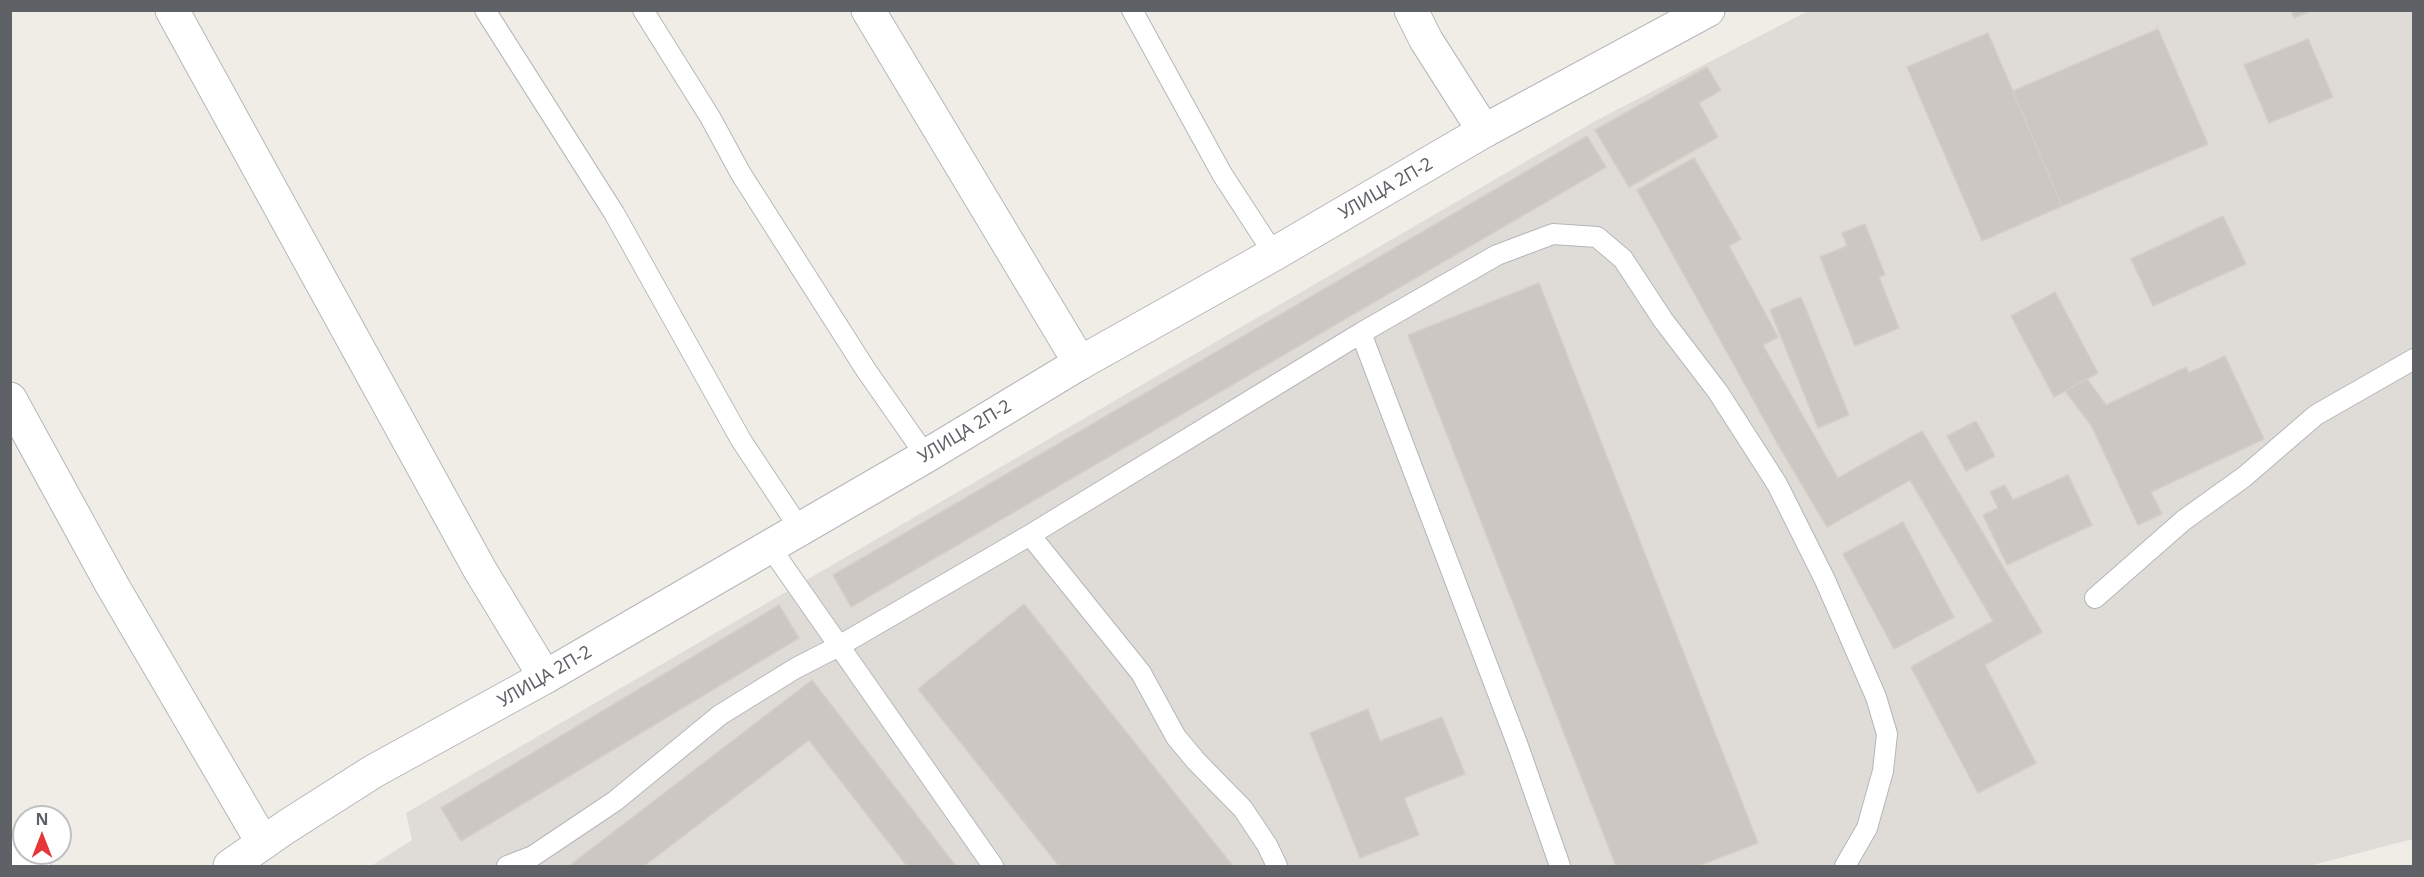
<!DOCTYPE html>
<html>
<head>
<meta charset="utf-8">
<style>
	body { margin:0 }
	#map { position:relative; width:2424px; height:877px; overflow:hidden; background:#f0ede6; font-family:"Noto Sans",sans-serif }
	canvas { display:block }
	.frame { position:absolute; inset:0; border:12px solid #5e6266; pointer-events:none }
	.north { position:absolute; left:12px; top:805px; width:60px; height:60px; box-sizing:border-box; background:#fff; border:2px solid #bfc0c2; border-radius:50%; rotate:0deg; font-size:16px; font-weight:700; line-height:24px; text-align:center; color:#5e6266 }
	.north::after { content:''; display:block; margin:auto; width:21px; height:27px; background:#e7353a; clip-path:polygon(50% 0,100% 100%,50% 72%,0 100%) }
</style>
</head>
<body>
<div id="map">
<canvas width="2424" height="877"></canvas>
<div class="frame"></div>
<div class="north">N</div>
</div>
<script>
const ctx = document.querySelector('canvas').getContext('2d');
ctx.lineJoin = 'round';
function paint(path, color) {
  ctx.fillStyle = color;
  ctx.fill(path, 'evenodd');
}
function toPath(rows) {
  const path = new Path2D();
  for (const r of rows) {
    path.moveTo(r[0], r[1]);
    for (let i = 2; i < r.length; i += 2) path.lineTo(r[i], r[i + 1]);
  }
  return path;
}
function stroke(path, color, width, dash) {
  ctx.strokeStyle = color;
  ctx.lineWidth = width;
  ctx.lineCap = dash ? 'butt' : 'round';
  ctx.setLineDash(dash || []);
  ctx.stroke(path);
}
function write(font, color, halo, rows, align = 'center') {
  ctx.font = font + ' "Noto Sans",sans-serif';
  ctx.lineWidth = 4.5;
  ctx.setLineDash([]);
  ctx.textBaseline = 'middle';
  ctx.strokeStyle = halo;
  ctx.fillStyle = color;
  for (const [text, x, y, turn = 0] of rows) {
    ctx.save();
    ctx.translate(x, y);
    ctx.rotate((+turn || 0) * Math.PI / 180);
    ctx.textAlign = isNaN(turn) ? turn : align;
    if (halo) ctx.strokeText(text, 0, 0);
    ctx.fillText(text, 0, 0);
    ctx.restore();
  }
}
const industrial = toPath([
	[1808,11,2413,11,2413,839,2309,866,371,866,412,840,406,813,1597,120]
]);
const building = toPath([
	[2291,10,2313,10,2294,18,2291,10],
	[2158,29,2208,144,2062,206,2013,91,2158,29],
	[1988,33,2062,206,1982,241,1907,67,1988,33],
	[2308,39,2333,97,2269,123,2244,65,2308,39],
	[1707,67,1721,90,1699,103,1718,137,1629,187,1595,130,1707,67],
	[1587,136,1606,167,851,607,833,575,1587,136],
	[1694,158,1741,239,1729,246,1778,337,1763,345,1838,478,1922,431,2042,632,1985,665,2036,763,1978,793,1911,667,1993,621,1910,480,1827,527,1776,441,1637,190,1694,158],
	[2223,216,2246,264,2153,306,2131,259,2223,216],
	[1865,224,1885,275,1879,277,1899,328,1855,346,1820,257,1847,246,1842,233,1865,224],
	[1539,283,1758,843,1698,866,1616,866,1408,335,1539,283],
	[2055,292,2098,373,2054,397,2011,316,2055,292],
	[1801,297,1849,415,1818,428,1770,310,1801,297],
	[2225,356,2264,439,2151,492,2162,514,2138,525,2091,425,2065,391,2087,379,2106,405,2186,367,2189,373,2225,356],
	[1976,421,1995,456,1966,471,1947,436,1976,421],
	[2068,475,2092,525,2007,565,1983,515,1998,508,1990,492,2005,485,2013,500,2068,475],
	[1903,522,1954,617,1894,649,1843,554,1903,522],
	[1024,604,1233,866,1059,866,918,689,1024,604],
	[779,605,799,638,461,841,441,808,779,605],
	[812,680,956,866,907,866,809,740,644,866,569,866,812,680],
	[1368,709,1380,741,1442,717,1465,774,1404,798,1419,835,1360,858,1310,733,1368,709]
]);
const lane = toPath([
	[485,10,614,213,741,440,800,529],
	[643,10,710,117,741,174,866,370,926,456],
	[1132,10,1222,174,1274,254],
	[1361,333,1518,746,1560,866],
	[1030,535,1141,673,1176,737,1196,761,1243,809,1267,845,1277,866],
	[770,547,993,866],
	[2095,598,2184,520,2244,477,2316,415,2414,359],
	[507,866,533,856,615,801,720,715,796,668,839,646,1030,535,1361,333,1497,255,1553,234,1597,237,1623,259,1663,320,1718,392,1777,484,1825,580,1876,697,1887,734,1883,771,1867,828,1845,866]
]);
const street = toPath([
	[172,10,480,570,545,677],
	[868,10,1080,363],
	[1411,10,1426,40,1484,131],
	[10,399,112,585,263,843],
	[10,854,34,866]
]);
const secondary = toPath([
	[230,866,286,827,374,771,545,677,926,456,1080,363,1274,254,1484,131,1708,10]
]);
const streetNames = [
	["УЛИЦА 2П-2",1386,189,-30],
	["УЛИЦА 2П-2",965,432,-31],
	["УЛИЦА 2П-2",545,677,-30]
];
paint(industrial, '#dfdcd8');
paint(building, '#ccc7c3');
stroke(building, '#d5cec4', 1.5);
stroke(lane, '#b3b7bb', 22);
stroke(street, '#b3b7bb', 35);
stroke(secondary, '#b2b6bb', 35);
stroke(lane, '#fff', 20);
stroke(street, '#fff', 33);
stroke(secondary, '#fff', 33);
write('18px', '#5e6266', '#fff', streetNames);
</script>
</body>
</html>
